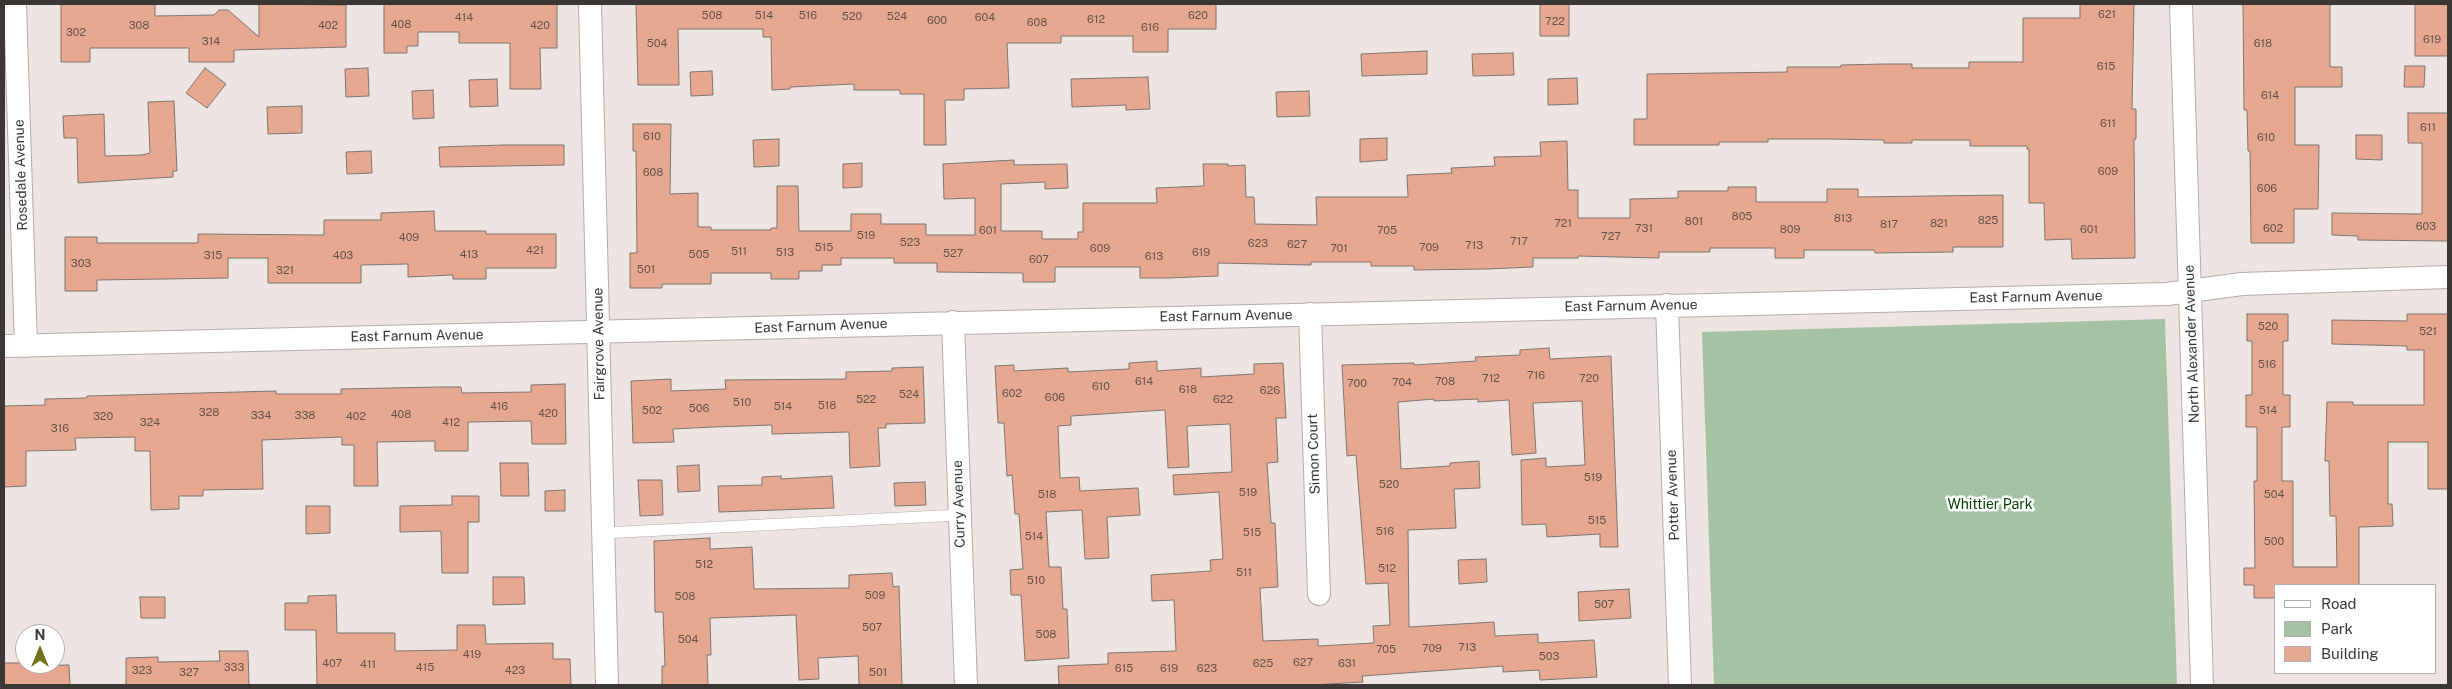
<!DOCTYPE html>
<html>
<head>
<meta charset="utf-8">
<style>
	body { margin:0 }
	#map { position:relative; width:2452px; height:689px; overflow:hidden; background:#eee4e1; font-family:"Public Sans",sans-serif }
	canvas { display:block }
	.frame { position:absolute; inset:0; border:5px solid #3a3735; pointer-events:none }
	.legend { position:absolute; left:2274px; top:584px; width:162px; height:90px; box-sizing:border-box; background:#fff; border:1px solid #b0afae; margin:0; padding:6px 9px; list-style:none; font-size:15px; color:#3a3735 }
	.legend li { display:flex; align-items:center; gap:10px; height:25px }
	.legend b { width:25px; border:1px solid #b0afae }
	.north { position:absolute; left:15px; top:624px; width:50px; height:50px; box-sizing:border-box; background:#fff; border:1px solid #b0afae; border-radius:50%; rotate:0deg; font-size:14px; font-weight:700; line-height:20px; text-align:center; color:#3a3735 }
	.north::after { content:''; display:block; margin:auto; width:18px; height:22px; background:#72741b; clip-path:polygon(50% 0,100% 100%,50% 72%,0 100%) }
</style>
</head>
<body>
<div id="map">
<canvas width="2452" height="689"></canvas>
<div class="frame"></div>
<ul class="legend">
<li><b style="height:6px;background:#fff"></b>Road</li>
<li><b style="height:14px;background:#a5c3a2"></b>Park</li>
<li><b style="height:14px;background:#e6a88e"></b>Building</li>
</ul>
<div class="north">N</div>
</div>
<script>
const ctx = document.querySelector('canvas').getContext('2d');
ctx.lineJoin = 'round';
function paint(path, color) {
  ctx.fillStyle = color;
  ctx.fill(path, 'evenodd');
}
function toPath(rows) {
  const path = new Path2D();
  for (const r of rows) {
    path.moveTo(r[0], r[1]);
    for (let i = 2; i < r.length; i += 2) path.lineTo(r[i], r[i + 1]);
  }
  return path;
}
function stroke(path, color, width, dash) {
  ctx.strokeStyle = color;
  ctx.lineWidth = width;
  ctx.lineCap = dash ? 'butt' : 'round';
  ctx.setLineDash(dash || []);
  ctx.stroke(path);
}
function write(font, color, halo, rows, align = 'center') {
  ctx.font = font + ' "Public Sans",sans-serif';
  ctx.lineWidth = 5;
  ctx.setLineDash([]);
  ctx.textBaseline = 'middle';
  ctx.strokeStyle = halo;
  ctx.fillStyle = color;
  for (const [text, x, y, turn = 0] of rows) {
    ctx.save();
    ctx.translate(x, y);
    ctx.rotate((+turn || 0) * Math.PI / 180);
    ctx.textAlign = isNaN(turn) ? turn : align;
    if (halo) ctx.strokeText(text, 0, 0);
    ctx.fillText(text, 0, 0);
    ctx.restore();
  }
}
const green = toPath([
	[2165,319,2177,685,1714,685,1702,332]
]);
const building = toPath([
	[61,4,155,4,155,16,214,15,219,10,228,10,259,37,259,4,346,5,346,47,234,50,234,62,189,62,189,48,90,48,90,62,61,62,61,4],
	[384,4,557,4,557,48,540,48,541,89,510,89,510,43,459,43,459,32,418,32,418,46,407,46,407,53,384,53,384,4],
	[636,4,1216,4,1216,29,1168,29,1168,52,1133,52,1133,36,1061,36,1061,43,1007,43,1009,88,964,89,964,100,945,100,946,145,924,145,924,94,900,94,900,90,854,90,854,84,790,87,790,89,772,90,771,37,763,37,763,29,678,29,679,85,638,85,636,4],
	[1540,4,1569,4,1569,36,1540,36,1540,4],
	[2080,4,2134,4,2132,109,2136,109,2136,139,2134,139,2135,258,2072,259,2071,239,2045,240,2044,203,2029,203,2029,149,2027,149,2027,146,1970,146,1970,140,1912,140,1912,143,1884,143,1884,140,1830,139,1768,139,1768,142,1719,142,1719,145,1634,145,1634,119,1647,119,1647,74,1787,72,1787,67,1841,67,1841,65,1884,64,1912,64,1912,68,1969,68,1969,62,2023,62,2023,18,2080,18,2080,4],
	[2243,4,2330,4,2330,67,2342,67,2342,87,2295,87,2295,145,2319,145,2318,209,2294,209,2294,243,2251,243,2250,151,2248,151,2247,110,2244,110,2243,4],
	[2415,4,2448,4,2448,56,2415,56,2415,4],
	[1427,51,1427,74,1362,76,1361,54,1427,51],
	[1513,53,1514,75,1473,76,1472,54,1513,53],
	[2405,66,2425,66,2424,87,2404,87,2405,66],
	[205,68,226,84,207,108,186,93,205,68],
	[368,68,369,96,346,97,345,69,368,68],
	[712,71,713,95,691,96,690,72,712,71],
	[1148,77,1150,109,1126,110,1126,105,1072,107,1071,79,1148,77],
	[1577,78,1578,104,1548,105,1548,79,1577,78],
	[497,79,498,106,470,107,469,80,497,79],
	[433,90,434,118,413,119,412,91,433,90],
	[1309,91,1310,116,1277,117,1276,92,1309,91],
	[174,101,177,171,173,171,173,177,78,183,77,138,64,138,63,116,104,114,105,156,142,155,150,153,148,102,174,101],
	[302,106,302,133,268,134,267,107,302,106],
	[2408,113,2448,113,2448,241,2358,240,2358,236,2332,235,2332,213,2422,214,2422,143,2408,143,2408,113],
	[633,124,671,124,670,194,698,193,698,227,711,227,711,230,771,230,771,228,777,228,777,186,798,186,799,231,851,231,851,214,881,214,881,224,926,224,926,235,975,235,975,198,944,199,943,164,1014,160,1014,165,1067,164,1068,188,1045,189,1045,182,1001,184,1001,231,1042,231,1042,239,1078,239,1078,232,1083,232,1083,203,1157,203,1156,188,1204,186,1203,164,1228,164,1228,166,1245,165,1246,197,1254,197,1255,224,1317,225,1316,197,1408,197,1407,175,1452,173,1451,168,1495,166,1494,157,1541,156,1540,142,1567,141,1568,190,1578,190,1578,218,1630,218,1630,199,1678,198,1678,191,1728,191,1728,187,1756,187,1756,202,1827,202,1827,189,1858,189,1858,197,2003,195,2003,247,1953,247,1953,252,1875,253,1874,250,1804,250,1804,258,1775,258,1775,248,1710,248,1710,252,1659,252,1659,258,1578,256,1578,258,1533,258,1533,267,1488,269,1414,270,1414,266,1371,266,1371,262,1311,262,1311,265,1218,263,1218,276,1168,278,1140,278,1140,267,1055,267,1055,282,1023,282,1023,273,937,272,937,263,894,263,894,258,841,258,841,265,822,265,822,271,799,271,799,279,771,279,771,273,711,273,711,284,662,284,662,288,630,288,630,253,637,253,636,151,633,151,633,124],
	[2356,135,2382,135,2382,160,2356,159,2356,135],
	[1387,138,1387,160,1360,162,1360,139,1387,138],
	[779,139,779,166,754,167,753,140,779,139],
	[504,145,564,145,564,165,440,167,439,147,504,145],
	[371,151,372,173,347,174,346,152,371,151],
	[862,163,862,187,843,188,843,164,862,163],
	[434,211,435,231,486,231,486,234,556,234,556,268,486,268,486,279,453,279,453,275,408,277,408,264,361,265,361,283,268,283,268,258,228,258,228,278,97,280,97,291,65,291,65,237,97,237,97,243,198,243,198,234,324,235,324,220,381,220,381,213,434,211],
	[2247,314,2288,314,2288,341,2283,341,2283,395,2290,395,2290,427,2282,427,2282,481,2293,481,2293,567,2337,567,2336,516,2330,516,2329,461,2325,461,2327,402,2353,402,2353,405,2424,405,2424,350,2407,350,2407,346,2332,344,2332,320,2407,321,2407,314,2448,314,2448,489,2428,489,2428,442,2388,442,2388,504,2392,504,2393,526,2359,527,2359,585,2276,585,2276,598,2254,598,2254,585,2244,585,2244,568,2255,568,2254,481,2257,481,2257,427,2246,427,2246,395,2252,395,2252,341,2247,341,2247,314],
	[1549,348,1550,359,1611,356,1618,547,1600,547,1600,534,1547,537,1546,524,1522,525,1521,460,1546,458,1546,467,1585,465,1582,401,1533,403,1536,453,1512,455,1509,400,1478,402,1478,399,1434,401,1434,399,1398,402,1401,469,1450,466,1450,463,1479,461,1480,488,1454,489,1456,528,1408,530,1409,627,1494,622,1495,636,1538,634,1538,643,1594,640,1597,677,1540,680,1539,670,1503,672,1503,666,1362,676,1363,682,1311,685,1059,685,1058,666,1108,664,1108,653,1176,651,1174,600,1152,601,1151,575,1211,571,1210,560,1223,559,1219,492,1174,495,1173,475,1232,472,1230,424,1187,426,1189,467,1168,468,1165,410,1071,416,1071,425,1058,426,1060,478,1079,477,1080,491,1138,488,1140,515,1107,517,1109,558,1085,559,1082,510,1046,512,1049,567,1061,567,1063,609,1067,609,1069,658,1025,661,1021,595,1011,595,1010,570,1023,569,1019,514,1015,514,1012,475,1007,476,1004,423,998,423,995,366,1014,365,1014,371,1068,368,1068,372,1129,369,1129,363,1157,361,1157,371,1201,368,1201,377,1254,374,1254,364,1283,363,1286,418,1276,418,1278,462,1267,463,1271,523,1275,523,1278,587,1260,588,1263,641,1318,639,1318,646,1374,643,1373,626,1390,625,1388,583,1366,584,1356,455,1347,456,1342,365,1414,363,1414,365,1476,361,1475,357,1520,355,1520,350,1549,348],
	[923,367,925,423,886,424,886,428,878,428,880,466,850,468,849,432,772,434,772,425,714,427,673,429,674,442,633,443,631,381,671,379,671,391,726,389,725,380,846,379,846,372,892,371,892,368,923,367],
	[565,384,566,444,532,444,531,421,468,422,468,451,435,451,435,441,377,442,378,486,354,486,354,445,342,445,342,437,262,440,263,489,203,490,203,496,179,496,179,509,151,510,150,451,135,451,135,437,75,438,76,450,26,451,26,486,4,487,4,406,45,405,45,399,87,398,87,396,276,391,276,394,341,394,341,389,438,387,461,387,462,393,531,392,531,385,565,384],
	[500,463,528,463,529,496,501,496,500,463],
	[699,465,700,491,678,492,677,466,699,465],
	[781,476,781,479,832,476,834,508,719,512,718,486,762,485,762,477,781,476],
	[638,480,662,480,663,515,640,516,638,480],
	[925,482,926,505,895,506,894,483,925,482],
	[565,490,565,511,545,511,545,491,565,490],
	[452,496,479,496,479,522,468,522,468,573,442,573,441,531,400,532,400,506,452,505,452,496],
	[306,506,330,506,330,533,306,534,306,506],
	[710,538,710,549,752,547,754,589,849,588,849,575,892,573,893,587,899,586,902,685,859,685,858,656,818,658,819,679,799,680,796,615,710,618,711,655,707,655,708,685,662,685,662,666,665,666,663,612,655,612,654,541,710,538],
	[1486,559,1487,582,1459,584,1458,560,1486,559],
	[493,577,524,577,525,604,493,605,493,577],
	[1629,589,1631,618,1579,621,1578,592,1629,589],
	[336,595,337,633,395,633,395,651,457,650,457,625,485,625,486,644,553,643,553,659,570,659,571,685,317,685,316,630,285,630,285,603,308,603,308,596,336,595],
	[140,597,165,597,165,618,141,618,140,597],
	[219,651,248,651,249,685,126,685,126,658,158,657,158,662,220,661,219,651],
	[4,663,25,663,27,666,69,665,70,685,4,685,4,663]
]);
const service = toPath([
	[603,533,960,515]
]);
const minor = toPath([
	[15,4,26,346],
	[590,4,607,685],
	[2181,4,2202,685],
	[1667,305,1680,685],
	[1310,314,1319,594],
	[953,322,966,685],
	[4,346,2167,294,2242,284,2448,277]
]);
const numberNames = [
	["621",2107,15],
	["508",712,16],
	["514",764,16],
	["516",808,16],
	["620",1198,16],
	["520",852,17],
	["524",897,17],
	["414",464,18],
	["604",985,18],
	["612",1096,20],
	["600",937,21],
	["722",1555,22],
	["608",1037,23],
	["408",401,25],
	["308",139,26],
	["402",328,26],
	["420",540,26],
	["616",1150,28],
	["302",76,33],
	["619",2432,40],
	["314",211,42],
	["504",657,44],
	["618",2263,44],
	["615",2106,67],
	["614",2270,96],
	["611",2108,124],
	["611",2428,128],
	["610",652,137],
	["610",2266,138],
	["609",2108,172],
	["608",653,173],
	["606",2267,189],
	["805",1742,217],
	["813",1843,219],
	["825",1988,221],
	["801",1694,222],
	["721",1563,224],
	["821",1939,224],
	["817",1889,225],
	["603",2426,227],
	["731",1644,229],
	["602",2273,229],
	["809",1790,230],
	["601",2089,230],
	["601",988,231],
	["705",1387,231],
	["519",866,236],
	["727",1611,237],
	["409",409,238],
	["717",1519,242],
	["523",910,243],
	["623",1258,244],
	["627",1297,245],
	["713",1474,246],
	["515",824,248],
	["709",1429,248],
	["609",1100,249],
	["701",1339,249],
	["421",535,251],
	["511",739,252],
	["513",785,253],
	["619",1201,253],
	["527",953,254],
	["413",469,255],
	["505",699,255],
	["315",213,256],
	["403",343,256],
	["613",1154,257],
	["607",1039,260],
	["303",81,264],
	["501",646,270],
	["321",285,271],
	["520",2268,327],
	["521",2428,332],
	["516",2267,365],
	["716",1536,376],
	["712",1491,379],
	["720",1589,379],
	["614",1144,382],
	["708",1445,382],
	["704",1402,383],
	["700",1357,384],
	["610",1101,387],
	["618",1188,390],
	["626",1270,391],
	["602",1012,394],
	["524",909,395],
	["606",1055,398],
	["522",866,400],
	["622",1223,400],
	["510",742,403],
	["518",827,406],
	["416",499,407],
	["514",783,407],
	["506",699,409],
	["502",652,411],
	["514",2268,411],
	["328",209,413],
	["420",548,414],
	["408",401,415],
	["334",261,416],
	["338",305,416],
	["320",103,417],
	["402",356,417],
	["324",150,423],
	["412",451,423],
	["316",60,429],
	["519",1593,478],
	["520",1389,485],
	["519",1248,493],
	["518",1047,495],
	["504",2274,495],
	["515",1597,521],
	["516",1385,532],
	["515",1252,533],
	["514",1034,537],
	["500",2274,542],
	["512",704,565],
	["512",1387,569],
	["511",1244,573],
	["510",1036,581],
	["509",875,596],
	["508",685,597],
	["507",1604,605],
	["507",872,628],
	["508",1046,635],
	["504",688,640],
	["713",1467,648],
	["709",1432,649],
	["705",1386,650],
	["419",472,655],
	["503",1549,657],
	["627",1303,663],
	["407",332,664],
	["625",1263,664],
	["631",1347,664],
	["411",368,665],
	["333",234,668],
	["415",425,668],
	["615",1124,669],
	["619",1169,669],
	["623",1207,669],
	["323",142,671],
	["423",515,671],
	["327",189,673],
	["501",878,673]
];
const streetNames = [
	["Rosedale Avenue",21,175,-92],
	["East Farnum Avenue",2036,297,-1],
	["East Farnum Avenue",1631,306,-1],
	["East Farnum Avenue",1226,316,-1],
	["East Farnum Avenue",821,326,-2],
	["East Farnum Avenue",417,336,-1],
	["Fairgrove Avenue",599,344,-91],
	["North Alexander Avenue",2192,344,-92],
	["Simon Court",1314,454,-92],
	["Potter Avenue",1673,495,-92],
	["Curry Avenue",959,504,-92]
];
const parkNames = [
	["Whittier Park",1990,505]
];
paint(green, '#a5c3a2');
paint(building, '#e6a88e');
stroke(building, '#7d7572', 1);
stroke(service, '#b5aca9', 12);
stroke(minor, '#b5aca9', 24);
stroke(service, '#fff', 11);
stroke(minor, '#fff', 22);
write('11px', '#65534b', null, numberNames);
write('14px', '#3a3735', '#fff', streetNames);
write('14px', '#024502', '#fff', parkNames);
</script>
</body>
</html>
